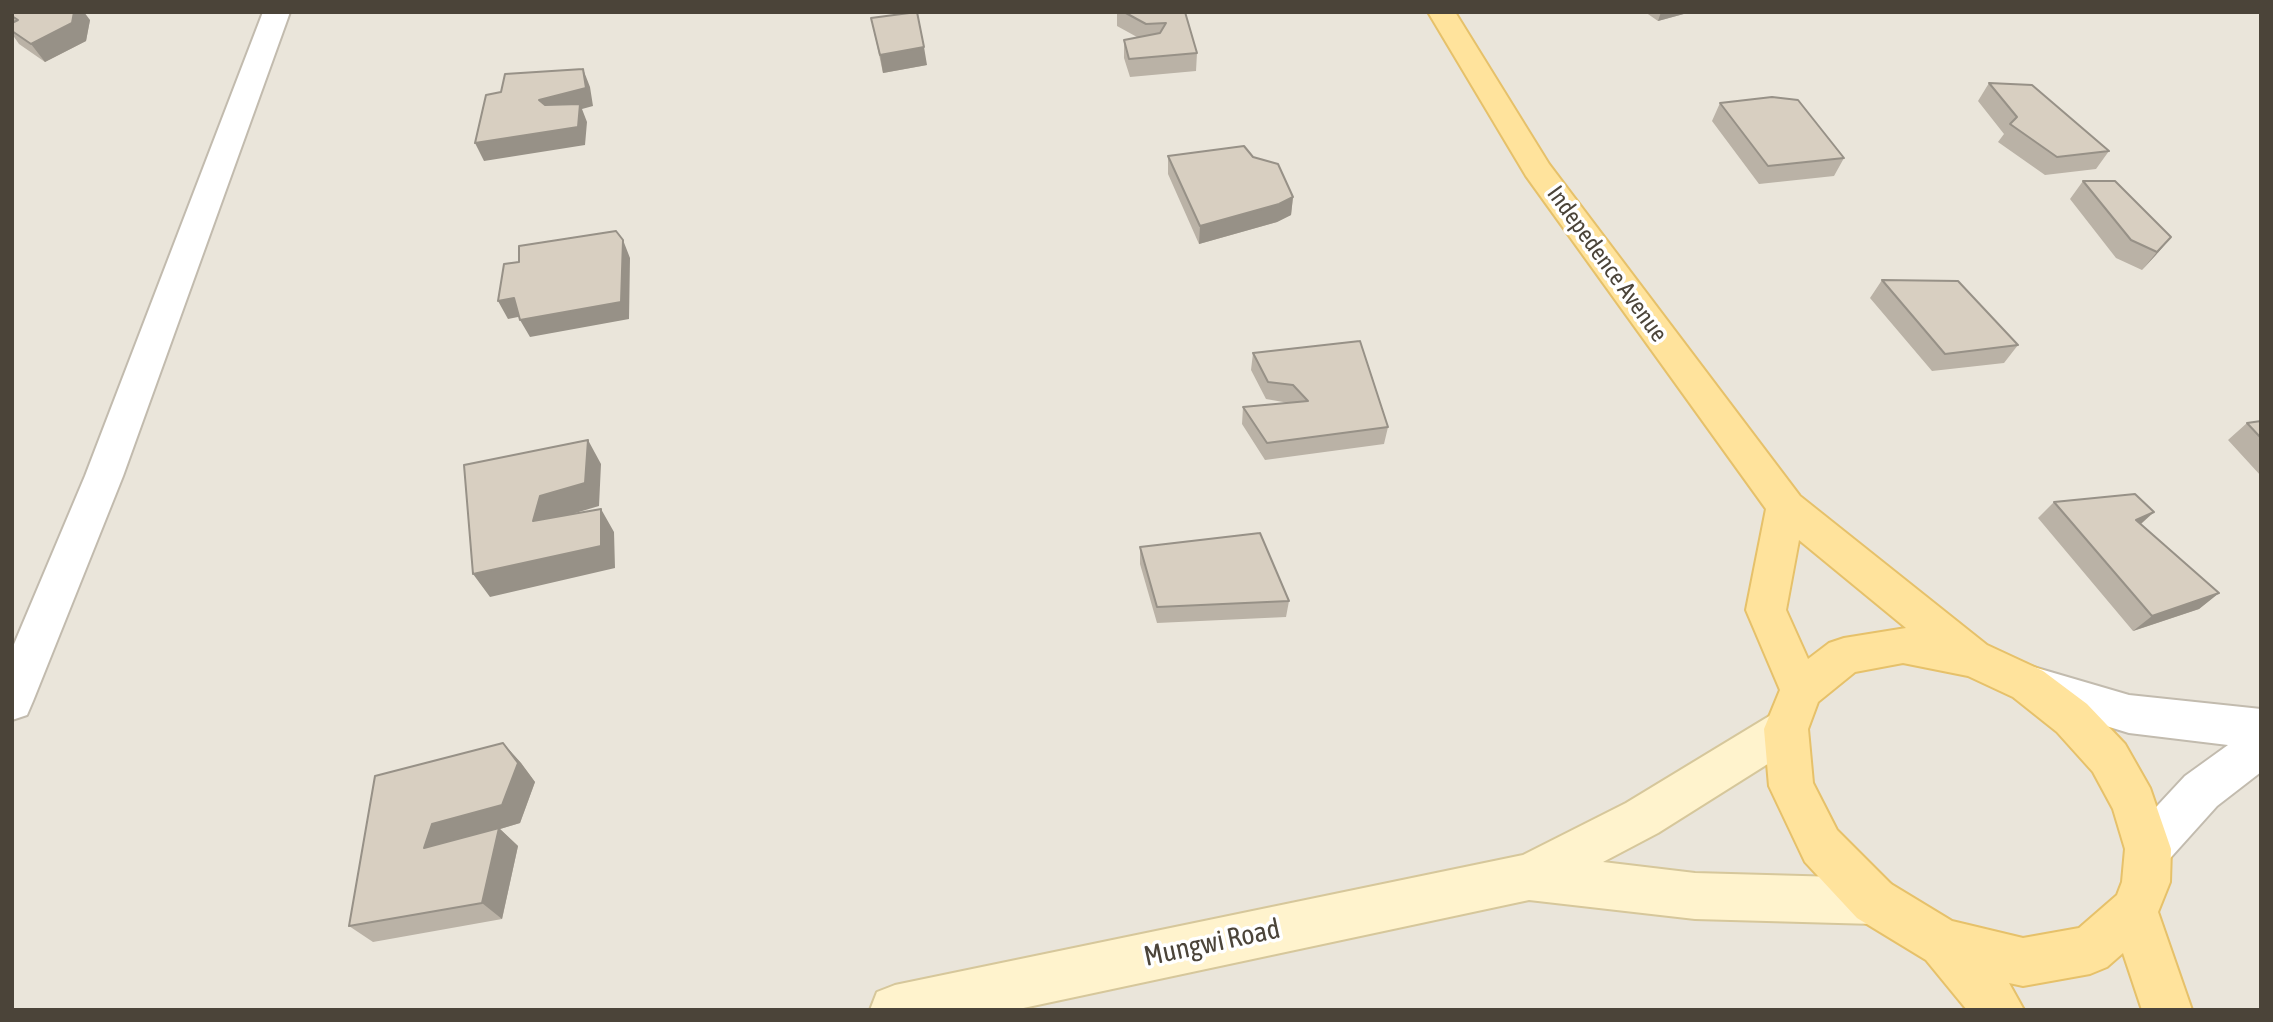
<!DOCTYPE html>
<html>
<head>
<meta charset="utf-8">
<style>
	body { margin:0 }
	#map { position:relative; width:2273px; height:1022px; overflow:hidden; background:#f6f3ec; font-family:"Asap Condensed",sans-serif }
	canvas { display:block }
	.frame { position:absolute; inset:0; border:14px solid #4b4439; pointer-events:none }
</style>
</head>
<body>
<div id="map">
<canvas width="2273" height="1022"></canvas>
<div class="frame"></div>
</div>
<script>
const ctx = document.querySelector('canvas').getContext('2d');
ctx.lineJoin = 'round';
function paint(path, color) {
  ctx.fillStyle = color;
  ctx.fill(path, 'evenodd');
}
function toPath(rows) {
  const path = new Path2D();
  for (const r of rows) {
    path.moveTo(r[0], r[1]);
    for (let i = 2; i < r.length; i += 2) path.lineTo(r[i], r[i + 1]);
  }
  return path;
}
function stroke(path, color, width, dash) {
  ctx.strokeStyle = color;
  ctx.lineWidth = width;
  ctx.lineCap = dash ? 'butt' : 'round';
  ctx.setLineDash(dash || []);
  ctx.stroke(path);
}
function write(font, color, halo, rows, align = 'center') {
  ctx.font = font + ' "Asap Condensed",sans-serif';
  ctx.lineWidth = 7;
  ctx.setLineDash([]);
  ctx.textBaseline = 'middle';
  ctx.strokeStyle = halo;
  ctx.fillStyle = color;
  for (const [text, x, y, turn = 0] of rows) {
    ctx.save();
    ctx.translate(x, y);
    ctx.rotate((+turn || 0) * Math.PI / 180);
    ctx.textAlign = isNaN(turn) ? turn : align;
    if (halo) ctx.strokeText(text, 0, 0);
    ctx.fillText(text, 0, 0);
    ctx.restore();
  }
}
const residential = toPath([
	[12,12,2261,12,2261,1010,12,1010]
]);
const minor = toPath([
	[263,12,290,12,123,476,33,701,27,715,12,720,12,649,85,476,263,12]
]);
const tertiary = toPath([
	[2030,666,2129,695,2261,709,2261,772,2217,806,2164,865,2148,871,2132,865,2125,849,2132,833,2185,776,2228,745,2129,733,2015,698,2009,685,2015,672,2030,666]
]);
const secondary = toPath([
	[1786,709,1801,715,1808,729,1801,743,1658,833,1603,862,1695,873,1874,878,1891,884,1898,901,1891,918,1874,924,1695,919,1529,900,1014,1010,870,1010,877,992,895,985,1523,855,1626,803,1771,715,1786,709]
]);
const primary = toPath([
	[1428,12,1455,12,1549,164,1800,496,1987,645,2043,671,2087,704,2125,744,2150,788,2171,849,2170,882,2158,912,2192,1010,2142,1010,2123,953,2107,967,2090,974,2023,986,2009,983,2024,1010,1967,1010,1926,960,1857,918,1805,862,1769,786,1764,729,1780,690,1746,610,1766,509,1526,176,1428,12],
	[1799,540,1906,628,1844,638,1829,643,1808,659,1786,610,1799,540],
	[1903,663,1968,676,2013,697,2057,732,2093,772,2113,809,2125,849,2122,882,2117,895,2079,928,2023,938,1952,921,1891,884,1837,830,1813,783,1808,729,1818,702,1855,672,1903,663]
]);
const wall = toPath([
	[12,12,90,20,86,41,45,62,19,44,12,34],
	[1117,12,1185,12,1197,53,1196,71,1130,77,1124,58,1124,40,1137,37,1117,26],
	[1645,12,1691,12,1658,21],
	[871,18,927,65,883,73],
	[1989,83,2109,151,2096,169,2045,175,1998,142,2004,134,1978,101],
	[1720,103,1844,158,1834,176,1759,184,1712,121],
	[1168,156,1253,157,1293,197,1291,215,1277,222,1199,244,1168,174],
	[2083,181,2171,237,2142,270,2116,258,2070,199],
	[1882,280,2018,345,2004,363,1932,371,1870,298],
	[1253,353,1388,427,1384,444,1265,460,1242,424,1243,407,1289,403,1266,399,1251,370],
	[2261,421,2261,476,2228,440,2247,423],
	[2054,502,2154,512,2141,524,2219,593,2199,609,2133,631,2038,518],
	[1140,547,1289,601,1286,617,1157,623,1140,564],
	[503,743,521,763,535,782,520,823,500,829,518,846,502,919,373,942,349,926]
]);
const shadedWall = toPath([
	[74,12,84,12,90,20,86,41,45,62,31,44],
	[1661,12,1691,12,1658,21],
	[924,47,927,65,883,73,880,55],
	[583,69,590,87,593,106,582,109,587,122,585,145,484,161,475,143,547,118,539,100],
	[1293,197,1291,215,1277,222,1199,244,1200,226],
	[2171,237,2156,255,2142,270,2157,252],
	[623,240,630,258,629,319,530,337,520,320],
	[514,298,523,316,508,319,498,301],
	[588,440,601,464,599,506,555,519,533,521,540,496],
	[601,509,614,532,615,568,490,597,473,574],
	[2154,512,2136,528,2136,520],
	[2219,593,2199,609,2133,631,2152,616],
	[503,743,521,763,535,782,520,823,500,829,518,846,502,919,482,903,424,848,432,824]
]);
const building = toPath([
	[12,12,74,12,72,23,31,44,12,31,12,23,18,20,12,16,12,12],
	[917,12,924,47,880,55,871,18,917,12],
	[1124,12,1185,12,1197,53,1129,59,1124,40,1160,33,1166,23,1146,24,1124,12],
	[583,69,586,88,539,100,545,105,580,104,578,127,475,143,486,95,501,92,505,74,583,69],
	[1989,83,2032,85,2109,151,2057,157,2010,124,2017,117,1989,83],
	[1772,97,1798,100,1844,158,1768,166,1720,103,1772,97],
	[1244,146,1253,157,1278,164,1293,197,1279,204,1200,226,1168,156,1244,146],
	[2083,181,2115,181,2171,237,2157,252,2131,240,2083,181],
	[616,231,623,240,621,302,520,320,514,298,498,301,504,264,519,262,519,246,616,231],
	[1882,280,1958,281,2018,345,1945,354,1882,280],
	[1360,341,1388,427,1267,443,1243,407,1308,401,1293,385,1268,382,1253,353,1360,341],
	[2261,421,2261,438,2247,423,2261,421],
	[588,440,585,483,540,496,533,521,601,509,601,546,473,574,464,465,588,440],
	[2135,494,2154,512,2136,520,2219,593,2152,616,2054,502,2135,494],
	[1260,533,1289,601,1157,607,1140,547,1260,533],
	[503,743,518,763,502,805,432,824,424,848,499,828,482,903,349,926,375,776,503,743]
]);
const streetNames = [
	["Indepedence Avenue",1607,264,54]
];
const nearStreetnames = [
	["Mungwi Road",1212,943,-12]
];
paint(residential, '#eae5da');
stroke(minor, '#c2bbae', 4);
stroke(tertiary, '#c2bbae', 4);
stroke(secondary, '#d6c79b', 4);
stroke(primary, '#e6c16a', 4);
paint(minor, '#fff');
paint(tertiary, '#fff');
paint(secondary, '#fff3cd');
paint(primary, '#ffe39c');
paint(wall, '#bab2a6');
paint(shadedWall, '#979187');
paint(building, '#d8cfc1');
stroke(building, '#979187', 2);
write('24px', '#4b4439', '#fff', streetNames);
write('28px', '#4b4439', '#fff', nearStreetnames);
</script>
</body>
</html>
